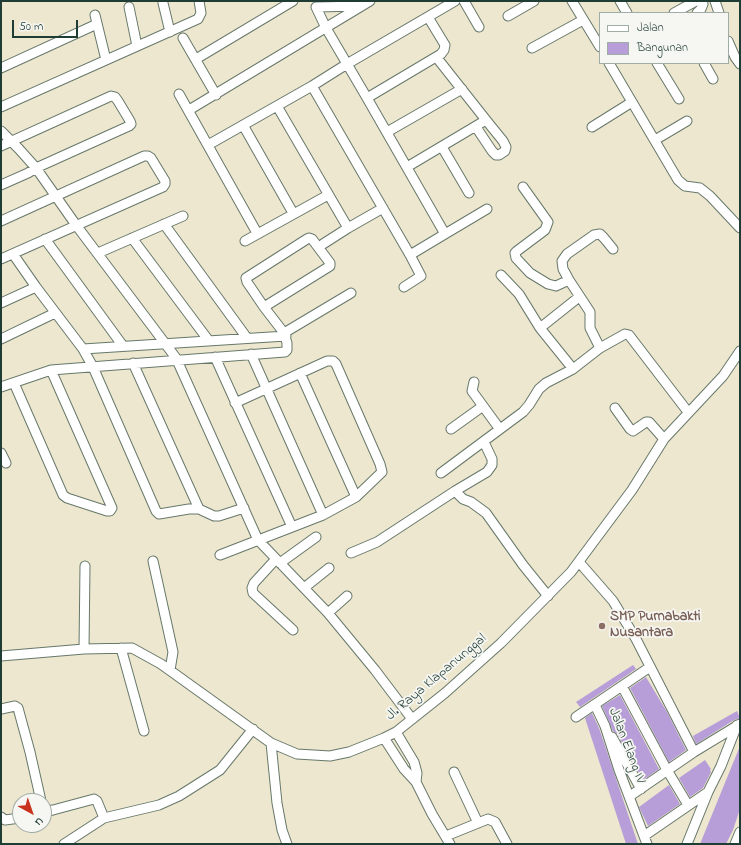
<!DOCTYPE html>
<html>
<head>
<meta charset="utf-8">
<style>
	body { margin:0 }
	#map { position:relative; width:741px; height:845px; overflow:hidden; background:#ece7ce; font-family:"Indie Flower",sans-serif }
	canvas { display:block }
	.frame { position:absolute; inset:0; border:2px solid #1f3d34; pointer-events:none }
	.legend { position:absolute; left:599px; top:12px; width:130px; height:52px; box-sizing:border-box; background:#f6f6f2; border:1px solid #a0aca6; margin:0; padding:5px 7px; list-style:none; font-size:12px; color:#1f3d34 }
	.legend li { display:flex; align-items:center; gap:8px; height:20px }
	.legend b { width:20px; border:1px solid #a0aca6 }
	.north { position:absolute; left:12px; top:793px; width:40px; height:40px; box-sizing:border-box; background:#f6f6f2; border:1px solid #a0aca6; border-radius:50%; rotate:140deg; font-size:11px; font-weight:700; line-height:16px; text-align:center; color:#1f3d34 }
	.north::after { content:''; display:block; margin:auto; width:14px; height:18px; background:#c8321e; clip-path:polygon(50% 0,100% 100%,50% 72%,0 100%) }
	.scale { position:absolute; left:12px; top:20px; width:66px; height:18px; box-sizing:border-box; border:2px solid #1f3d34; border-top:0; padding-left:5px; font-size:12px; line-height:14px; white-space:nowrap; color:#1f3d34; -webkit-text-stroke:3px #f6f6f2; paint-order:stroke }
</style>
</head>
<body>
<div id="map">
<canvas width="741" height="845"></canvas>
<div class="frame"></div>
<ul class="legend">
<li><b style="height:5px;background:#fff"></b>Jalan</li>
<li><b style="height:11px;background:#b89ed8"></b>Bangunan</li>
</ul>
<div class="north">U</div>
<div class="scale">50 m</div>
</div>
<script>
const ctx = document.querySelector('canvas').getContext('2d');
ctx.lineJoin = 'round';
function paint(path, color) {
  ctx.fillStyle = color;
  ctx.fill(path, 'evenodd');
}
function toPath(rows) {
  const path = new Path2D();
  for (const r of rows) {
    path.moveTo(r[0], r[1]);
    for (let i = 2; i < r.length; i += 2) path.lineTo(r[i], r[i + 1]);
  }
  return path;
}
function stroke(path, color, width, dash) {
  ctx.strokeStyle = color;
  ctx.lineWidth = width;
  ctx.lineCap = dash ? 'butt' : 'round';
  ctx.setLineDash(dash || []);
  ctx.stroke(path);
}
function write(font, color, halo, rows, align = 'center') {
  ctx.font = font + ' "Indie Flower",sans-serif';
  ctx.lineWidth = 3.5;
  ctx.setLineDash([]);
  ctx.textBaseline = 'middle';
  ctx.strokeStyle = halo;
  ctx.fillStyle = color;
  for (const [text, x, y, turn = 0] of rows) {
    ctx.save();
    ctx.translate(x, y);
    ctx.rotate((+turn || 0) * Math.PI / 180);
    ctx.textAlign = isNaN(turn) ? turn : align;
    if (halo) ctx.strokeText(text, 0, 0);
    ctx.fillText(text, 0, 0);
    ctx.restore();
  }
}
const building = toPath([
	[633,665,636,669,580,707,576,702],
	[646,677,667,712,686,750,669,762,630,688],
	[620,695,659,769,643,780,617,734,613,731,602,706],
	[737,711,740,718,734,720,696,744,693,736],
	[592,713,599,728,638,844,626,844,585,718],
	[740,746,740,809,733,830,726,844,700,844],
	[705,760,711,769,710,770,711,772,703,788,690,797,679,778],
	[669,785,680,804,648,826,639,807]
]);
const minor = toPath([
	[464,1,479,27],
	[572,1,600,47],
	[620,1,627,13],
	[715,1,719,13],
	[163,3,170,32],
	[361,6,316,7,326,28,367,98,441,54,444,50,445,45,428,17],
	[129,7,137,46],
	[674,13,696,1],
	[697,13,701,9,703,4,702,1],
	[95,15,106,60],
	[508,16,534,1],
	[183,38,216,95],
	[728,41,735,57,740,64],
	[532,48,583,20],
	[196,59,293,1],
	[609,63,678,180,685,186,700,188,710,196,740,228],
	[657,63,679,99],
	[704,63,713,79],
	[1,68,97,24],
	[312,86,410,255,445,234,367,98],
	[179,94,257,233],
	[277,106,348,228,383,208],
	[1,107,198,19,201,13,199,1],
	[189,110,370,1],
	[243,125,293,213],
	[476,127,492,151,496,155,499,155,505,151,506,147,503,141,486,120],
	[592,127,632,102],
	[1,131,19,149,36,168,76,225,176,358,258,540,328,613,375,670,412,719],
	[387,132,462,89],
	[655,140,687,121],
	[208,145,312,86,347,64,455,1],
	[1,146,111,96,115,97,118,101,130,121,131,124,129,126,36,168,28,173,1,185],
	[442,147,469,193],
	[407,167,486,120,437,58],
	[523,187,548,222,545,230,517,251,515,253,516,258,530,273,548,284,556,286,569,280],
	[1,221,144,156,148,156,151,158,165,181,165,184,163,187,1,259],
	[164,224,247,338],
	[445,234,487,209],
	[132,238,209,341],
	[45,239,123,346],
	[245,241,328,195],
	[323,244,348,228],
	[98,253,183,216],
	[13,254,36,287,83,349,93,367,156,511,159,514,189,509,199,509,214,516,219,516,244,508],
	[501,275,519,294,540,328,573,369],
	[404,287,421,276,410,255],
	[1,303,36,287],
	[540,328,579,297],
	[284,333,351,293],
	[1,339,55,313],
	[600,348,625,334,629,335,688,412],
	[83,349,286,336],
	[251,354,323,515],
	[215,357,292,527],
	[133,363,199,509],
	[300,373,356,497],
	[474,382,472,391,499,428],
	[14,383,63,495,67,498,107,511,110,511,112,508,51,370],
	[1,387,51,370,285,352,287,350,287,343,284,333,264,307,247,282,246,278,307,239,309,238,312,239,330,263,330,266,264,307],
	[615,408,630,429,633,431,646,422,649,422,664,439],
	[451,429,483,406],
	[484,442,492,459,492,465,487,472,455,491,463,499,471,502,486,513,523,565,548,596],
	[1,453,6,463],
	[441,473,523,412,529,405,539,389,546,383,573,369,600,348,590,328,590,312,569,280,563,269,562,261,567,254,594,235,600,234,604,238,613,249],
	[351,553,377,542,455,491],
	[220,555,323,515,356,497,382,472,380,464,336,364,333,361,327,361,235,403],
	[276,559,254,583,252,588,253,593,293,630],
	[153,561,173,652,170,670],
	[579,562,613,601,636,639,694,752],
	[280,563,316,537],
	[304,588,329,568],
	[328,613,347,596],
	[121,648,144,731],
	[84,649,85,566],
	[1,656,84,649,132,648,161,664,271,743,297,754,330,756,349,752,384,738,396,732,445,693,501,643,571,572,632,490,664,439,723,376,740,351],
	[622,686,667,770,688,805],
	[595,705,605,726,619,770,647,844],
	[1,709,15,706,18,708,30,752,41,801],
	[576,717,650,667],
	[396,732,414,762,417,773,416,782],
	[612,737,641,789],
	[384,738,404,769,416,782,432,814,450,844],
	[271,743,277,803,282,830,287,844],
	[454,772,478,823],
	[630,796,694,752,740,724],
	[44,808,48,811,53,810,94,799,97,801,104,818],
	[1,817,5,820,20,818],
	[446,836,488,819,495,822,507,844],
	[644,836,708,792],
	[64,844,104,818,159,805,179,796,220,770,253,729],
	[687,844,708,792,721,766,737,725],
	[735,844,740,832]
]);
const markers = [
	[602,626,4,"#8d6e63"]
];
const educationNames = [
	["SMP Purnabakti",610,618],
	["Nusantara",610,634]
];
const streetNames = [
	["Jl. Raya Klapanunggal",437,678,-40],
	["Jalan Elang IV",626,746,69]
];
paint(building, '#b89ed8');
stroke(minor, '#67786a', 11);
stroke(minor, '#fff', 9);
for (const [x, y, r, color] of markers) {
  const dot = new Path2D();
  dot.arc(x, y, r, 0, 2 * Math.PI);
  ctx.fillStyle = color;
  ctx.fill(dot);
  stroke(dot, '#f6f6f2', 1.5);
}
write('bold 14px', '#785e54', '#f6f6f2', educationNames, 'left');
write('14px', '#1f3d34', '#f6f6f2', streetNames);
</script>
</body>
</html>
